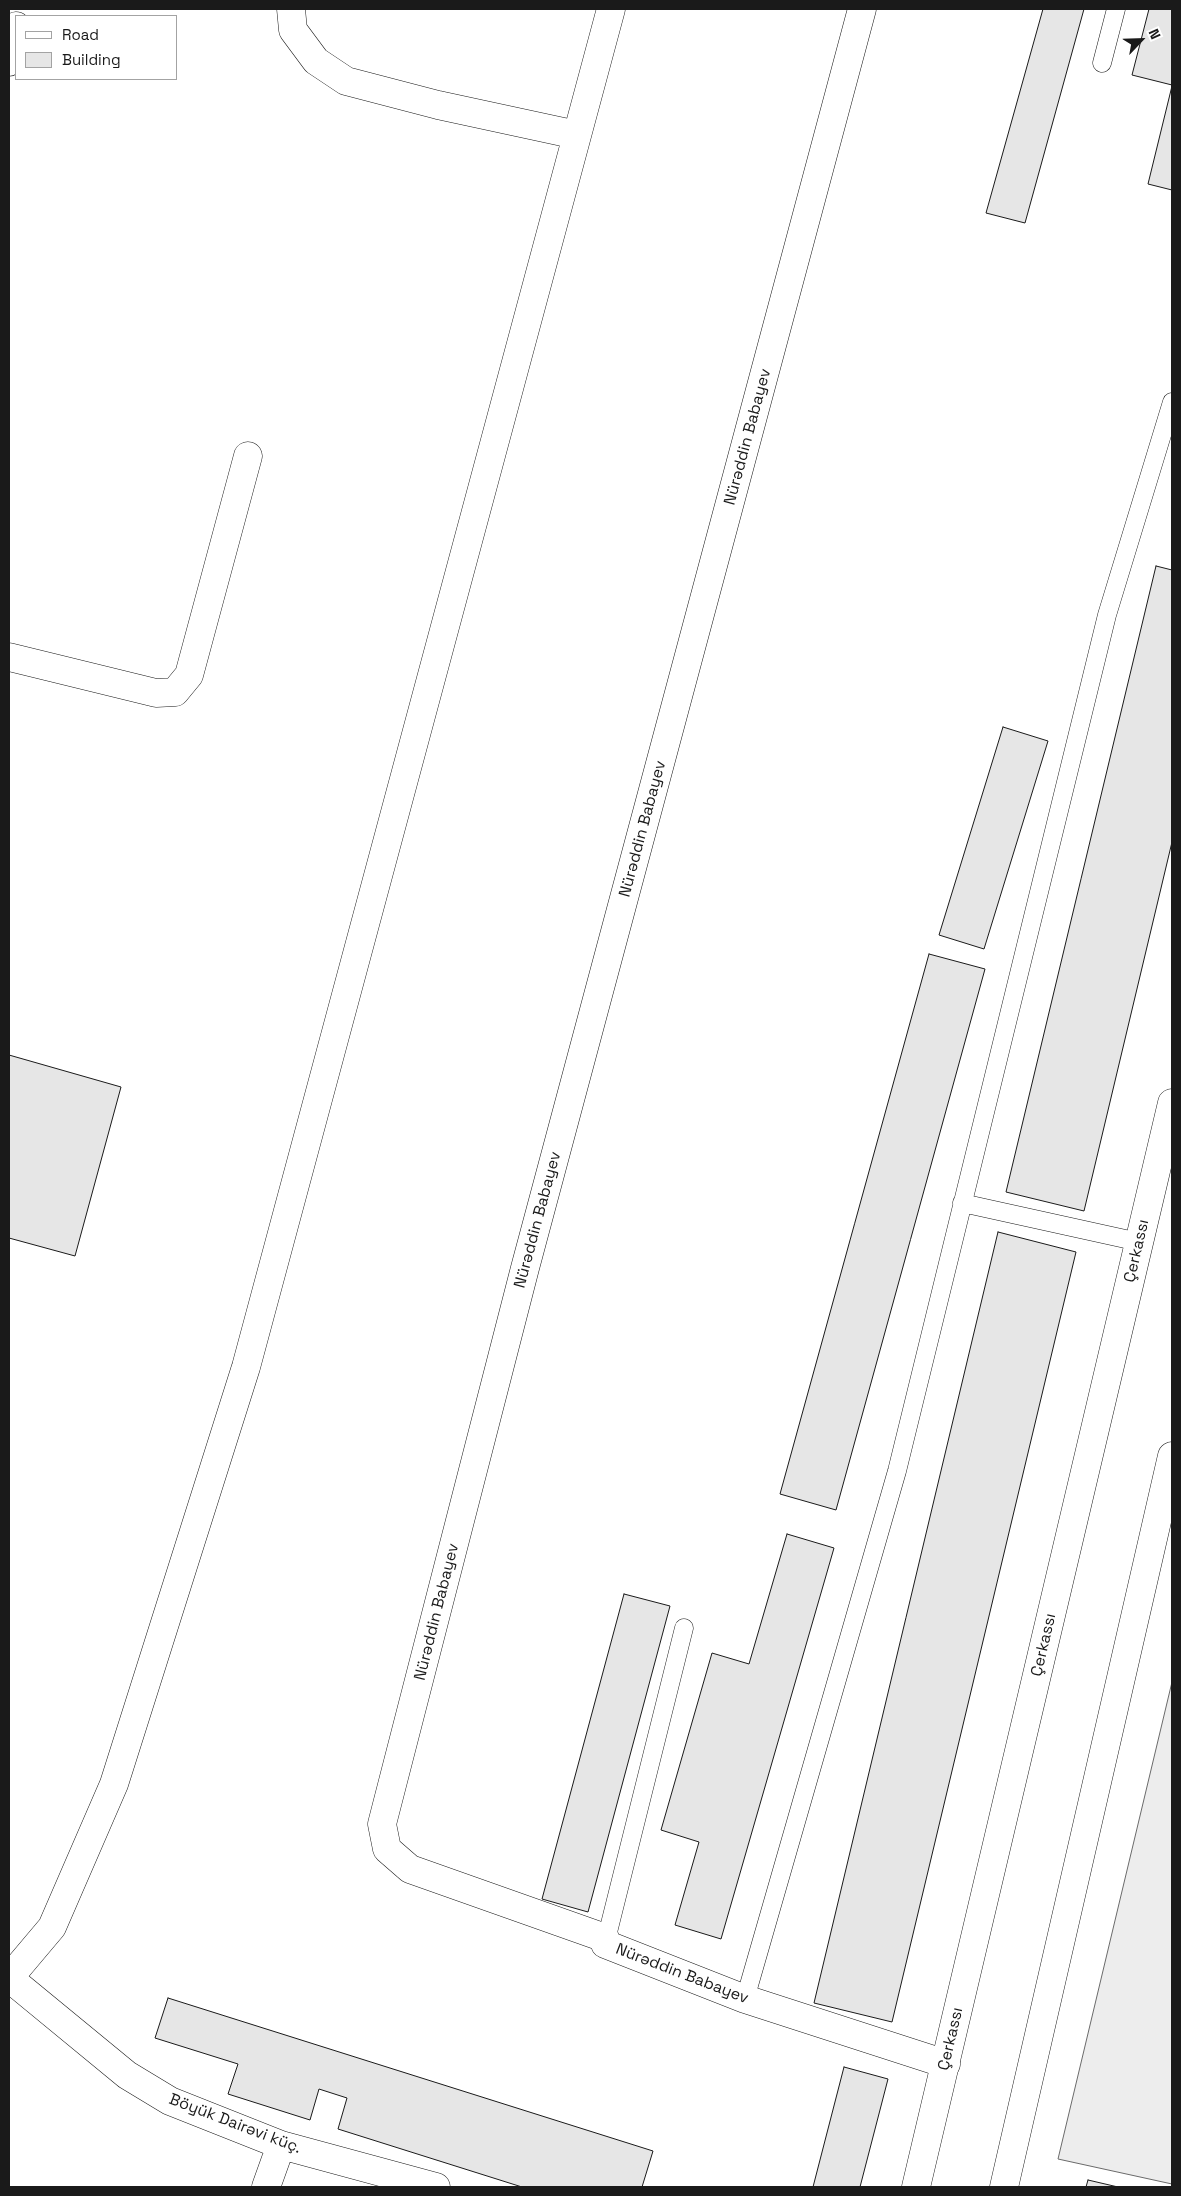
<!DOCTYPE html>
<html>
<head>
<meta charset="utf-8">
<style>
	body { margin:0 }
	#map { position:relative; width:1181px; height:2196px; overflow:hidden; background:#fff; font-family:"Space Grotesk",sans-serif }
	canvas { display:block }
	.frame { position:absolute; inset:0; border:10px solid #1a1a1a; pointer-events:none }
	.legend { position:absolute; left:15px; top:15px; width:162px; height:65px; box-sizing:border-box; background:#fff; border:1px solid #a3a3a3; margin:0; padding:6px 9px; list-style:none; font-size:15px; color:#1a1a1a }
	.legend li { display:flex; align-items:center; gap:10px; height:25px }
	.legend b { width:25px; border:1px solid #a3a3a3 }
	.north { position:absolute; left:1116px; top:15px; width:50px; height:50px; -webkit-text-stroke:4px #fff; paint-order:stroke; rotate:66deg; font-size:14px; font-weight:700; line-height:20px; text-align:center; color:#1a1a1a }
	.north::after { content:''; display:block; margin:auto; width:18px; height:22px; background:#1a1a1a; clip-path:polygon(50% 0,100% 100%,50% 72%,0 100%) }
</style>
</head>
<body>
<div id="map">
<canvas width="1181" height="2196"></canvas>
<div class="frame"></div>
<ul class="legend">
<li><b style="height:6px;background:#fff"></b>Road</li>
<li><b style="height:14px;background:#e6e6e6"></b>Building</li>
</ul>
<div class="north">N</div>
</div>
<script>
const ctx = document.querySelector('canvas').getContext('2d');
ctx.lineJoin = 'round';
function paint(path, color) {
  ctx.fillStyle = color;
  ctx.fill(path, 'evenodd');
}
function toPath(rows) {
  const path = new Path2D();
  for (const r of rows) {
    path.moveTo(r[0], r[1]);
    for (let i = 2; i < r.length; i += 2) path.lineTo(r[i], r[i + 1]);
  }
  return path;
}
function stroke(path, color, width, dash) {
  ctx.strokeStyle = color;
  ctx.lineWidth = width;
  ctx.lineCap = dash ? 'butt' : 'round';
  ctx.setLineDash(dash || []);
  ctx.stroke(path);
}
function write(font, color, halo, rows, align = 'center') {
  ctx.font = font + ' "Space Grotesk",sans-serif';
  ctx.lineWidth = 4;
  ctx.setLineDash([]);
  ctx.textBaseline = 'middle';
  ctx.strokeStyle = halo;
  ctx.fillStyle = color;
  for (const [text, x, y, turn = 0] of rows) {
    ctx.save();
    ctx.translate(x, y);
    ctx.rotate((+turn || 0) * Math.PI / 180);
    ctx.textAlign = isNaN(turn) ? turn : align;
    if (halo) ctx.strokeText(text, 0, 0);
    ctx.fillText(text, 0, 0);
    ctx.restore();
  }
}
const built = toPath([
	[1172,1682,1172,2184,1058,2159,1172,1682]
]);
const building = toPath([
	[1043,9,1084,9,1025,223,986,213,1043,9],
	[1149,9,1172,9,1172,85,1132,75,1149,9],
	[1172,86,1172,190,1148,184,1172,86],
	[1156,566,1172,570,1172,842,1084,1211,1006,1192,1156,566],
	[1003,727,1048,741,984,949,939,935,1003,727],
	[929,954,985,969,836,1510,780,1494,929,954],
	[9,1055,121,1087,75,1256,9,1238,9,1055],
	[998,1232,1076,1252,892,2022,814,2003,998,1232],
	[787,1534,834,1548,721,1939,675,1925,699,1842,661,1830,712,1653,749,1664,787,1534],
	[624,1594,670,1606,588,1912,542,1899,624,1594],
	[168,1998,653,2151,642,2187,522,2187,338,2129,347,2098,319,2089,310,2120,228,2094,238,2064,155,2038,168,1998],
	[844,2067,888,2079,860,2187,813,2187,844,2067],
	[1088,2180,1118,2187,1086,2187,1088,2180]
]);
const lane = toPath([
	[1102,63,1116,9],
	[962,1203,1139,1242],
	[605,1944,684,1628],
	[745,1999,897,1471,1107,615,1172,402]
]);
const street = toPath([
	[291,9,293,30,316,61,346,81,438,105,577,135],
	[862,9,525,1268,382,1824,387,1849,410,1869,605,1938,605,1944,745,1999,946,2064],
	[9,62,16,26],
	[9,657,156,693,175,692,189,675,248,456],
	[9,1978,52,1927,114,1784,246,1367,611,9],
	[9,1978,127,2075,170,2101,281,2145,436,2187],
	[266,2187,281,2145]
]);
const secondary = toPath([
	[916,2187,1172,1103],
	[1004,2187,1172,1456]
]);
const streetNames = [
	["Nürəddin Babayev",748,437,-75],
	["Nürəddin Babayev",643,829,-75],
	["Nürəddin Babayev",538,1220,-75],
	["Çerkassı",1137,1251,-77],
	["Nürəddin Babayev",437,1612,-76],
	["Çerkassı",1044,1645,-77],
	["Nürəddin Babayev",682,1974,21],
	["Çerkassı",951,2039,-77],
	["Böyük Dairəvi küç.",235,2124,21]
];
paint(built, '#ededed');
stroke(built, '#6a6a6a', 1);
paint(building, '#e6e6e6');
stroke(building, '#1a1a1a', 1);
stroke(lane, '#1a1a1a', 19);
stroke(street, '#1a1a1a', 29);
stroke(secondary, '#1a1a1a', 29);
stroke(lane, '#fff', 18);
stroke(street, '#fff', 28);
stroke(secondary, '#fff', 28);
write('16px', '#1a1a1a', '#fff', streetNames);
</script>
</body>
</html>
